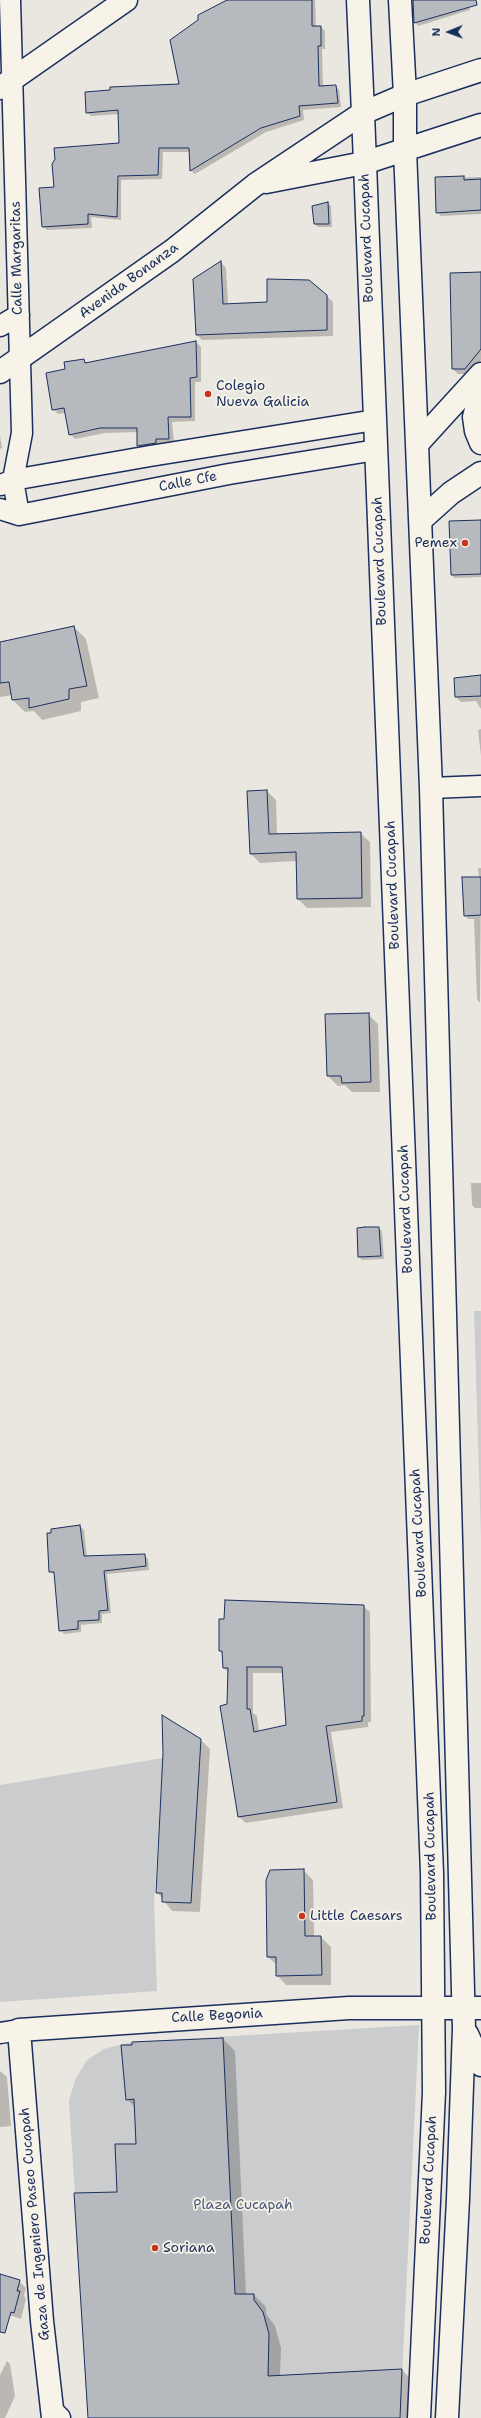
<!DOCTYPE html>
<html>
<head>
<meta charset="utf-8">
<style>
	body { margin:0 }
	#map { position:relative; width:481px; height:2418px; overflow:hidden; background:#eae7e0; font-family:"Shantell Sans",sans-serif }
	canvas { display:block }
	.north { position:absolute; left:429px; top:12px; width:40px; height:40px; -webkit-text-stroke:3px #f7f3e8; paint-order:stroke; rotate:269deg; font-size:11px; font-weight:700; line-height:16px; text-align:center; color:#1b2f5e }
	.north::after { content:''; display:block; margin:auto; width:14px; height:18px; background:#1b2f5e; clip-path:polygon(50% 0,100% 100%,50% 72%,0 100%) }
</style>
</head>
<body>
<div id="map">
<canvas width="481" height="2418"></canvas>
<div class="north">N</div>
</div>
<script>
const ctx = document.querySelector('canvas').getContext('2d');
ctx.lineJoin = 'round';
function paint(path, color) {
  ctx.fillStyle = color;
  ctx.fill(path, 'evenodd');
}
function toPath(rows) {
  const path = new Path2D();
  for (const r of rows) {
    path.moveTo(r[0], r[1]);
    for (let i = 2; i < r.length; i += 2) path.lineTo(r[i], r[i + 1]);
  }
  return path;
}
function stroke(path, color, width, dash) {
  ctx.strokeStyle = color;
  ctx.lineWidth = width;
  ctx.lineCap = dash ? 'butt' : 'round';
  ctx.setLineDash(dash || []);
  ctx.stroke(path);
}
function write(font, color, halo, rows, align = 'center') {
  ctx.font = font + ' "Shantell Sans",sans-serif';
  ctx.lineWidth = 3.5;
  ctx.setLineDash([]);
  ctx.textBaseline = 'middle';
  ctx.strokeStyle = halo;
  ctx.fillStyle = color;
  for (const [text, x, y, turn = 0] of rows) {
    ctx.save();
    ctx.translate(x, y);
    ctx.rotate((+turn || 0) * Math.PI / 180);
    ctx.textAlign = isNaN(turn) ? turn : align;
    if (halo) ctx.strokeText(text, 0, 0);
    ctx.fillText(text, 0, 0);
    ctx.restore();
  }
}
const green = toPath([
	[474,1311,481,1311,481,1537],
	[163,1758,154,1902,157,1991,0,2002,0,1785],
	[419,2025,400,2418,89,2418,69,2101,75,2080,87,2060,104,2049,132,2042]
]);
const shadow = toPath([
	[229,0,315,0,316,27,321,27,325,31,325,49,322,49,323,87,335,86,339,90,341,107,303,110,304,120,266,132,195,174,191,171,190,152,163,152,162,179,121,180,121,220,91,217,92,228,47,230,43,226,55,188,120,144,119,114,91,116,87,112,180,85],
	[414,0,470,0,470,10,418,26,415,22],
	[481,177,481,214,441,216,437,212,436,178],
	[328,203,331,206,332,227,318,227,315,224],
	[221,262,226,268,228,304,268,303,327,296,333,302,333,336,202,340,197,335],
	[481,273,481,360,470,374,458,374,453,369],
	[196,342,201,347,201,382,195,382,195,421,172,422,174,443,160,443,160,448,143,450,138,445,138,432,105,433,75,439,70,434,66,413,58,414,53,409,66,370,84,360,87,364],
	[0,436,2,448,0,449],
	[481,521,481,577,455,578,452,575],
	[74,627,86,639,99,698,81,702,81,711,42,720,34,711,25,712,13,700,12,695,0,697,0,643],
	[481,676,481,709,476,701,461,702,456,697],
	[481,729,481,756,478,730],
	[267,791,276,800,277,834,360,833,370,842,371,907,307,908,298,899,297,861,260,863,251,854],
	[478,868,481,868,480,1003,477,999,474,919,468,919,465,915,479,878],
	[368,1014,378,1024,380,1092,352,1092,345,1085,338,1086,328,1076],
	[471,1183,481,1183,481,1208,475,1208,472,1205],
	[378,1228,382,1231,384,1259,362,1260,359,1257],
	[80,1526,84,1530,87,1557,145,1556,148,1559,149,1570,107,1574,111,1613,102,1614,102,1623,81,1625,81,1632,64,1634,60,1630,56,1575,50,1572],
	[363,1606,370,1612,371,1722,368,1722,368,1727,331,1732,343,1808,246,1823,239,1817,222,1707,228,1705,229,1673,224,1668,223,1654,220,1651],
	[253,1673,284,1673,287,1726,259,1732,257,1716,253,1713],
	[200,1739,210,1749,200,1912,172,1911,157,1892],
	[303,1870,313,1880,314,1937,321,1937,331,1947,331,1985,286,1985,277,1975,277,1965,268,1957],
	[223,2039,235,2051,246,2295,254,2295,266,2307,266,2314,275,2326,281,2348,280,2376,402,2370,414,2382,412,2418,92,2418,118,2193,138,2145,136,2108,127,2099],
	[0,2071,7,2077,11,2126,0,2127],
	[19,2281,26,2288,24,2296,26,2299,21,2319,0,2312,0,2287],
	[7,2361,10,2364,15,2396,5,2418,0,2418,0,2375]
]);
const building = toPath([
	[227,0,312,0,312,26,321,26,321,46,318,46,319,86,336,85,338,103,299,106,300,116,261,128,190,171,189,148,159,148,158,175,118,176,117,217,88,214,88,224,42,227,39,188,54,187,52,164,55,159,54,148,119,143,118,110,86,113,85,92,110,90,110,87,179,84,170,40,198,20,198,15,227,0],
	[413,0,476,0,477,5,414,23,413,0],
	[464,176,464,180,481,179,481,210,436,213,435,177,464,176],
	[328,202,329,224,314,224,312,206,328,202],
	[221,261,223,304,267,302,267,279,309,280,327,295,327,330,196,335,193,279,221,261],
	[481,272,481,349,465,369,452,369,450,273,481,272],
	[196,341,197,377,190,378,191,417,168,417,169,439,156,439,156,443,137,446,137,428,100,428,69,435,64,408,52,410,46,373,65,369,64,362,84,359,85,363,196,341],
	[481,520,481,574,451,575,449,521,481,520],
	[74,626,87,686,69,689,69,699,29,708,29,698,12,700,9,682,0,683,0,642,74,626],
	[481,675,481,696,455,697,454,678,481,675],
	[267,790,269,834,361,832,362,898,297,899,296,852,250,854,247,791,267,790],
	[462,877,481,877,481,915,464,916,462,877],
	[369,1013,371,1082,342,1083,341,1076,327,1076,325,1014,369,1013],
	[365,1227,379,1227,381,1256,358,1257,357,1228,365,1227],
	[80,1525,84,1556,145,1554,146,1566,104,1571,108,1610,99,1611,99,1620,78,1621,78,1629,59,1631,54,1572,49,1572,47,1533,51,1533,51,1529,80,1525],
	[225,1600,364,1605,364,1716,362,1716,362,1721,326,1726,337,1802,238,1817,220,1706,227,1704,228,1668,223,1668,222,1651,219,1651,219,1619,224,1619,225,1600],
	[247,1667,282,1667,286,1725,254,1732,250,1709,247,1709,247,1667],
	[162,1715,201,1739,191,1903,162,1902,162,1893,156,1893,163,1753,162,1715],
	[304,1869,305,1936,321,1936,322,1975,276,1976,276,1957,267,1957,266,1880,270,1870,304,1869],
	[223,2038,235,2294,254,2294,254,2300,263,2312,269,2334,268,2376,402,2369,400,2418,88,2418,74,2193,117,2192,115,2144,136,2144,134,2099,126,2100,121,2045,132,2045,132,2042,223,2038],
	[0,2274,20,2280,17,2291,20,2291,14,2313,11,2312,5,2333,0,2332,0,2274]
]);
const street = toPath([
	[10,0,22,433,13,480,19,515],
	[0,326,19,315],
	[1,485,13,480,150,456,375,420],
	[0,509,19,515,229,474,376,450],
	[431,788,481,786],
	[0,2033,19,2030]
]);
const secondary = toPath([
	[400,0,405,95],
	[0,88,126,0],
	[266,182,364,163],
	[0,372,172,251,255,185,363,113,358,0],
	[481,391,474,417,476,431,481,443],
	[418,443,481,374],
	[422,519,451,493,481,473],
	[53,2418,42,2321,19,2030,349,2008,481,2008]
]);
const primary = toPath([
	[405,95,405,150,431,788,464,2028,458,2199,447,2418],
	[364,163,481,125],
	[467,2034,481,2065],
	[53,2412,59,2418],
	[419,2418,434,2092,432,1873,363,113,405,95,481,70]
]);
const markers = [
	[208,394,4,"#c8321e"],
	[465,543,4,"#c8321e"],
	[302,1916,4,"#c8321e"],
	[155,2248,4,"#c8321e"]
];
const streetNames = [
	["Boulevard Cucapah",367,238,-92],
	["Calle Margaritas",17,258,-91],
	["Avenida Bonanza",129,281,-36],
	["Calle Cfe",188,482,-11],
	["Boulevard Cucapah",380,561,-92],
	["Boulevard Cucapah",393,885,-92],
	["Boulevard Cucapah",406,1209,-92],
	["Boulevard Cucapah",419,1533,-93],
	["Boulevard Cucapah",431,1856,-91],
	["Calle Begonia",217,2016,-3],
	["Boulevard Cucapah",429,2180,-87],
	["Gaza de Ingeniero Paseo Cucapah",35,2224,-95]
];
const poiNames = [
	["Colegio",216,386],
	["Nueva Galicia",216,402],
	["Pemex",457,543,"right"],
	["Little Caesars",310,1916],
	["Soriana",163,2248]
];
const parkNames = [
	["Plaza Cucapah",243,2205]
];
paint(green, '#cbcccd');
paint(shadow, '#0003');
paint(building, '#b6babf');
stroke(building, '#1b2f5e', 1);
stroke(street, '#1b2f5e', 23);
stroke(secondary, '#1b2f5e', 25);
stroke(primary, '#1b2f5e', 25);
stroke(street, '#f7f3e8', 20);
stroke(secondary, '#f7f3e8', 22);
stroke(primary, '#f7f3e8', 22);
for (const [x, y, r, color] of markers) {
  const dot = new Path2D();
  dot.arc(x, y, r, 0, 2 * Math.PI);
  ctx.fillStyle = color;
  ctx.fill(dot);
  stroke(dot, '#f7f3e8', 1.5);
}
write('14px', '#1b2f5e', '#f7f3e8', streetNames);
write('14px', '#1b2f5e', '#f7f3e8', poiNames, 'left');
write('14px', '#47567a', '#f7f3e8', parkNames);
</script>
</body>
</html>
